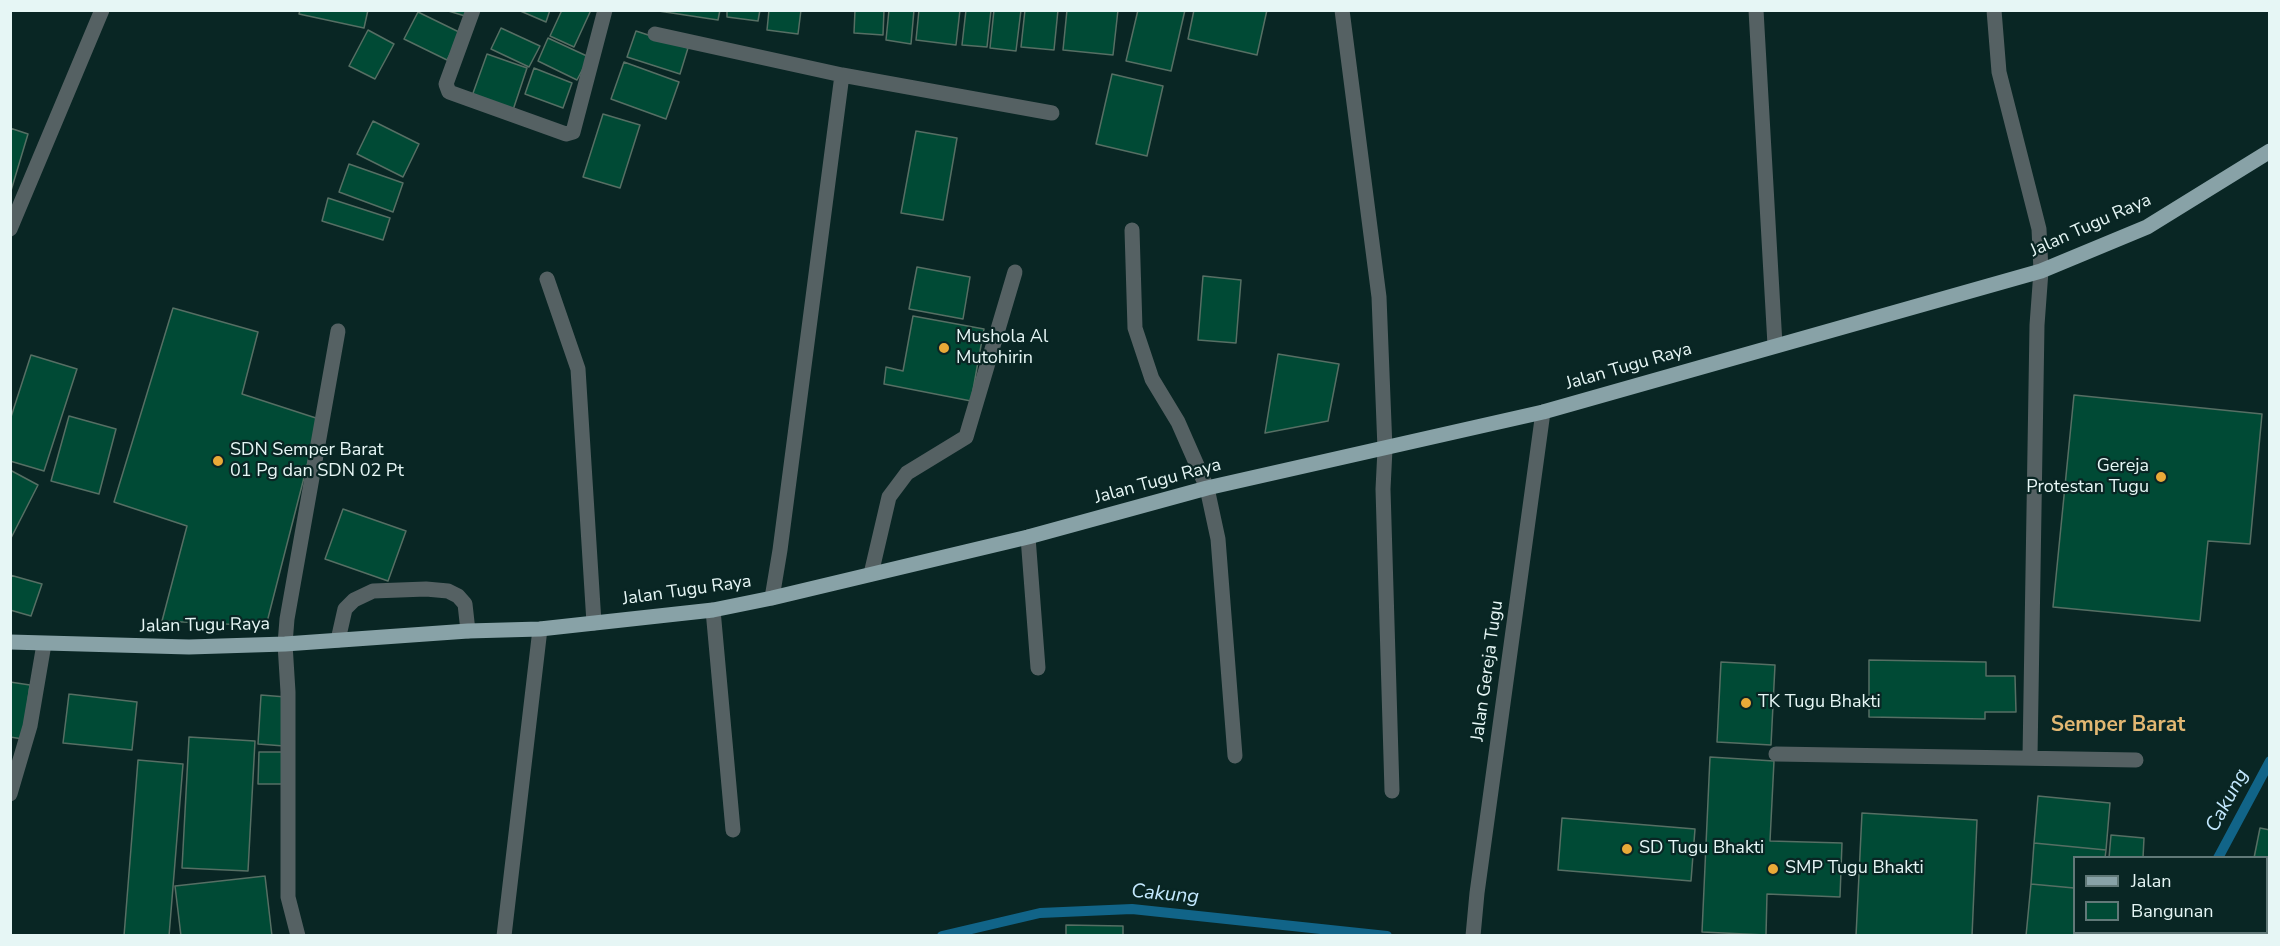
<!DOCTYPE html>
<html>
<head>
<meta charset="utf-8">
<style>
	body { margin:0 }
	#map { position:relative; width:2280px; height:946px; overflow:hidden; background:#092624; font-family:"Nunito Sans",sans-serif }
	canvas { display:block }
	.frame { position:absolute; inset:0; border:12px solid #e6f6f5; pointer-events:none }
	.legend { position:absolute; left:2073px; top:856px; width:195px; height:78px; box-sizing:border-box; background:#092624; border:2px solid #617978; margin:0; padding:8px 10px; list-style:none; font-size:18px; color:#e6f6f5 }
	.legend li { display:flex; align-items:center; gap:12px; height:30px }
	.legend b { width:30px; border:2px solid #617978 }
</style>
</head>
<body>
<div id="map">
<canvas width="2280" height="946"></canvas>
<div class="frame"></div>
<ul class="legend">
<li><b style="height:8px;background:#88a2a7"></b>Jalan</li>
<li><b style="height:16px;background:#004a35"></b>Bangunan</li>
</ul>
</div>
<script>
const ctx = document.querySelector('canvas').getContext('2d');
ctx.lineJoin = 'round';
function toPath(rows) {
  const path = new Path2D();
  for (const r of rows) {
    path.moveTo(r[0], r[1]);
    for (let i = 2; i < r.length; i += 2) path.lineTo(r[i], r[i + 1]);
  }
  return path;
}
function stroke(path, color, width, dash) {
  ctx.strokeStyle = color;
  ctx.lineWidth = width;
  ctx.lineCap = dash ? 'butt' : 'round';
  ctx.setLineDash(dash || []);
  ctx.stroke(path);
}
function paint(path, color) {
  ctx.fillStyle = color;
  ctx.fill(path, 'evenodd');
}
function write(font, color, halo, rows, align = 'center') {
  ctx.font = font + ' "Nunito Sans",sans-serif';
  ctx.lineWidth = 4.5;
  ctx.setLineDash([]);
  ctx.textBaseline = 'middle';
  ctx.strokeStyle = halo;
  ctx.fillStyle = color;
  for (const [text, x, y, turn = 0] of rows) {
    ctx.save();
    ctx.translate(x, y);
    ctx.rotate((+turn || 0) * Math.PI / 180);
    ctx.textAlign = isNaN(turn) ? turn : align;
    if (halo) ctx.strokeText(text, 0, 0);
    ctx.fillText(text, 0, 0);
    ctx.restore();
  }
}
const stream = toPath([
	[2218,858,2270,761],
	[942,936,1040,913,1132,909,1387,936],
	[2177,936,2178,932]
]);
const building = toPath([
	[300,10,368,10,364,28,299,14,300,10],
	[445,10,467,10,465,16,445,10],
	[518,10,550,10,546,22,518,10],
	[562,10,591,10,574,47,550,36,562,10],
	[652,10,720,10,718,20,652,10],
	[727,10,760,10,758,21,727,17,727,10],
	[769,10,801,10,798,34,767,30,769,10],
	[855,10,884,10,883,35,854,33,855,10],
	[889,10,914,10,911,44,886,40,889,10],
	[919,10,960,10,956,45,916,40,919,10],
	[966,10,991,10,987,47,962,45,966,10],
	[994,10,1021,10,1016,51,990,48,994,10],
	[1025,10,1058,10,1054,50,1021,47,1025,10],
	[1067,10,1118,10,1113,55,1063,50,1067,10],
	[1138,10,1185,10,1171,71,1126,61,1138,10],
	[1194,10,1267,10,1257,55,1188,39,1194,10],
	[418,12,461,33,447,60,404,39,418,12],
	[501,28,540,46,529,67,491,49,501,28],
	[368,30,394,44,375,79,349,66,368,30],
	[636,31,688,48,680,74,627,57,636,31],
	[548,38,589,57,577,80,538,61,548,38],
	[487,54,527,68,513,110,472,96,487,54],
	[624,62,679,82,666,119,611,99,624,62],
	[534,68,572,83,563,108,525,94,534,68],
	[1112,74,1163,86,1147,156,1096,144,1112,74],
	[603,114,640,125,620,188,583,177,603,114],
	[373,121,419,144,403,177,357,154,373,121],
	[10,128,28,134,10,194,10,128],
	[916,131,957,138,943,220,901,213,916,131],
	[349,164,403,183,393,212,339,192,349,164],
	[328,198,390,218,383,240,322,221,328,198],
	[917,267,970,277,963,319,909,309,917,267],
	[1203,276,1241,280,1236,343,1198,340,1203,276],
	[173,308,258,332,242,394,319,419,266,626,162,621,187,526,114,502,173,308],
	[913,316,984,329,971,401,884,384,886,367,903,371,913,316],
	[1278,354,1339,364,1328,421,1265,433,1278,354],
	[31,355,77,369,44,471,10,461,10,420,31,355],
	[2074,395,2262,414,2250,544,2208,541,2200,621,2053,607,2074,395],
	[69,416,116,429,99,494,51,481,69,416],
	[10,470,38,485,10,540,10,470],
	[343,509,406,531,388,581,325,559,343,509],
	[10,575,42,584,31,616,10,610,10,575],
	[1869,660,1986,662,1986,676,2015,676,2016,712,1985,712,1985,719,1869,717,1869,660],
	[1721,662,1775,665,1771,745,1717,742,1721,662],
	[10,682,30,685,23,739,10,737,10,682],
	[69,694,137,702,132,750,63,743,69,694],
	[261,695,286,697,284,746,258,744,261,695],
	[189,737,255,741,248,871,182,868,189,737],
	[259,752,287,752,287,784,258,784,259,752],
	[1710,757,1774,761,1770,841,1842,843,1840,897,1767,894,1766,935,1702,932,1710,757],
	[138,760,183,764,169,936,124,936,138,760],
	[2038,796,2110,803,2106,850,2034,843,2038,796],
	[1862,813,1977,820,1972,936,1856,936,1862,813],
	[1562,818,1695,829,1691,881,1558,870,1562,818],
	[2260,828,2270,830,2270,883,2266,882,2266,858,2254,858,2260,828],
	[2111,835,2144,838,2143,858,2109,858,2111,835],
	[2034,843,2106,850,2105,858,2074,858,2074,888,2031,884,2034,843],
	[265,876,272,936,181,936,175,886,265,876],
	[2031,884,2074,888,2074,932,2098,932,2098,936,2026,936,2031,884],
	[2266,897,2270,897,2270,915,2266,915,2266,897],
	[2266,924,2270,924,2270,936,2246,936,2246,932,2266,932,2266,924],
	[1066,925,1123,926,1123,936,1066,936,1066,925]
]);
const minor = toPath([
	[473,10,446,84,449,92,566,134,573,132,605,10],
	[1342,10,1379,297,1385,449,1383,489,1392,791],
	[1756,10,1775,345],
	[1994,10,1999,72,2039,229,2041,271,2037,325,2030,757],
	[655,34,842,75,1052,113],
	[10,229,102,10],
	[1132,230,1135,328,1152,379,1178,422,1207,488,1218,539,1235,756],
	[547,279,578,369,594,623],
	[1028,537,1038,668],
	[871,574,889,497,907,473,966,437,1015,272],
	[772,598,780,550,842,75],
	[713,610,733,830],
	[338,640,345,609,354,600,373,591,426,589,448,591,458,596,465,604,468,631],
	[1776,754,2136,760],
	[10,794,30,726,44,644],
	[298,936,288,897,288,692,285,644,287,619,338,331],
	[504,936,540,629],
	[1473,936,1477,893,1543,412]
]);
const major = toPath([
	[10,642,189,647,285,644,468,631,540,629,713,610,772,598,1028,537,1207,488,1543,412,2041,271,2147,227,2270,151]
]);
const markers = [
	[944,348,6,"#eaaa38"],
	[218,461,6,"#eaaa38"],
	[2161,477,6,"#eaaa38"],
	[1746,703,6,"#eaaa38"],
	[1627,849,6,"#eaaa38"],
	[1773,869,6,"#eaaa38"]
];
const streetNames = [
	["Jalan Tugu Raya",2091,226,-24],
	["Jalan Tugu Raya",1629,367,-16],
	["Jalan Tugu Raya",1158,482,-15],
	["Jalan Tugu Raya",687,591,-8],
	["Jalan Tugu Raya",205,626,-1],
	["Jalan Gereja Tugu",1488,671,-82]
];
const poiNames = [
	["Mushola Al",956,338],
	["Mutohirin",956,359],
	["SDN Semper Barat",230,451],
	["01 Pg dan SDN 02 Pt",230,472],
	["Gereja",2149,467,"right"],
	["Protestan Tugu",2149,488,"right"],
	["TK Tugu Bhakti",1758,703],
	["SD Tugu Bhakti",1639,849],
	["SMP Tugu Bhakti",1785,869]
];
const waterNames = [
	["Cakung",2228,801,-62],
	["Cakung",1165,895,5]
];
const quarterNames = [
	["Semper Barat",2118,726]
];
stroke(stream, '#116488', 10);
paint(building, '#004a35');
stroke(building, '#566f64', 1.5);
stroke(minor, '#556163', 15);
stroke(major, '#88a2a7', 15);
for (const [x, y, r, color] of markers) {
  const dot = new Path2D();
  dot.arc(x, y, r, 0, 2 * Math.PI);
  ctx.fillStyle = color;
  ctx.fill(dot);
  stroke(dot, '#092624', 2);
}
write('18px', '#e6f6f5', '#092624', streetNames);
write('18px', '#e6f6f5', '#092624', poiNames, 'left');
write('italic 20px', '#c4e9ff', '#092624', waterNames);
write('bold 21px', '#e2b772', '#092624', quarterNames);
</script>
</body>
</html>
